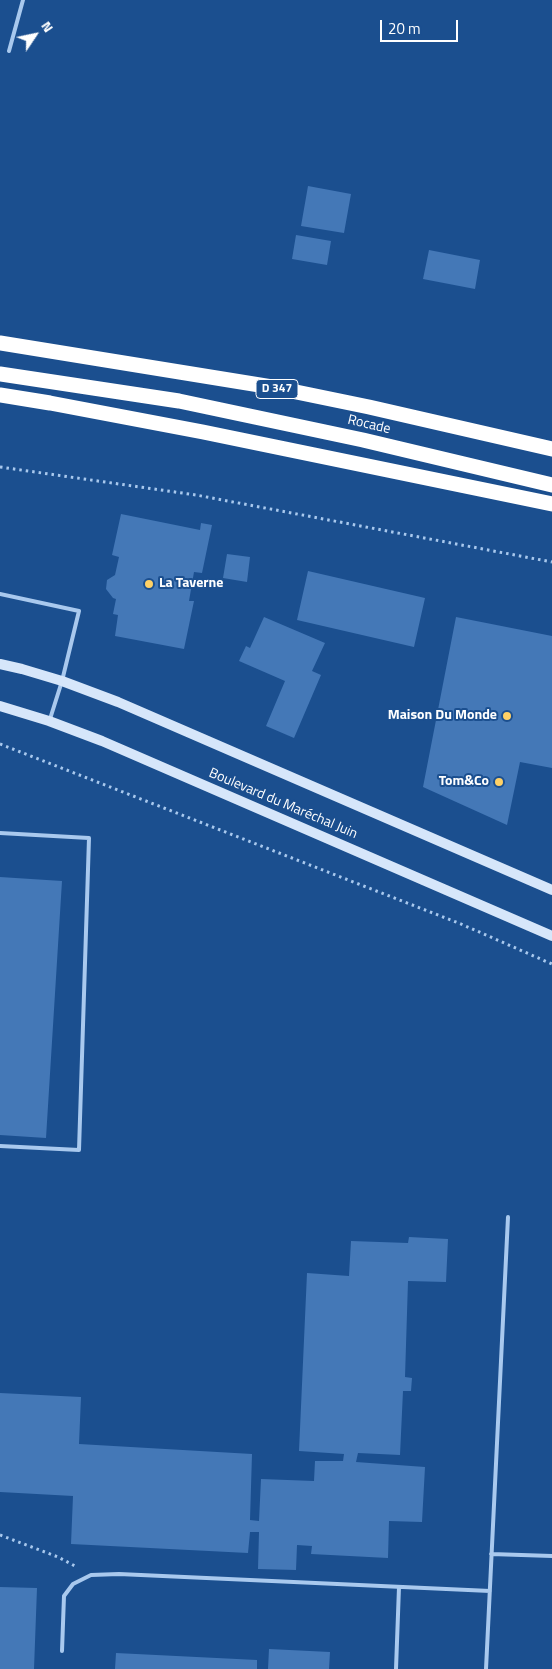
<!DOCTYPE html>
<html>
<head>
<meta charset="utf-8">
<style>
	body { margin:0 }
	#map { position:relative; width:552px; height:1669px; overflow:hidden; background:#1b4f8f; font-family:"Titillium Web",sans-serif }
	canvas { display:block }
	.north { position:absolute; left:10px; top:10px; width:50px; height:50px; -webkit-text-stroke:4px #1b4f8f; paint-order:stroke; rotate:56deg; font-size:14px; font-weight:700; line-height:20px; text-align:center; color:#fff }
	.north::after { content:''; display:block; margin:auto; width:18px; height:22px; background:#fff; clip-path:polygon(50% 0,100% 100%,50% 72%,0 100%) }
	.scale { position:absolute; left:380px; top:20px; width:78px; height:22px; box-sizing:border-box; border:2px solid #fff; border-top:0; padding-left:6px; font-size:15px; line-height:18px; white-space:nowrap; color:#fff; -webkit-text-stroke:4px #1b4f8f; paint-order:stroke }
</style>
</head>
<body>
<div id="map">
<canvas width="552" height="1669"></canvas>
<div class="north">N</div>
<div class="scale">20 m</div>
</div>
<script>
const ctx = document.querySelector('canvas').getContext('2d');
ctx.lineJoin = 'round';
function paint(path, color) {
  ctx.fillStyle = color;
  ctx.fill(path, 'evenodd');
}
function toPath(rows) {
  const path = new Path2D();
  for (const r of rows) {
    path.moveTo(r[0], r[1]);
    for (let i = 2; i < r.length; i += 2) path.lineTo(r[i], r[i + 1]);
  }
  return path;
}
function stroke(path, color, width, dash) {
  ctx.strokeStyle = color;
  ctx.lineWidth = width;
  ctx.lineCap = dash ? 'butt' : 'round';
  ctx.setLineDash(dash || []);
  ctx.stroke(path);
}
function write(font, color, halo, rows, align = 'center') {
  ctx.font = font + ' "Titillium Web",sans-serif';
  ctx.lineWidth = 4;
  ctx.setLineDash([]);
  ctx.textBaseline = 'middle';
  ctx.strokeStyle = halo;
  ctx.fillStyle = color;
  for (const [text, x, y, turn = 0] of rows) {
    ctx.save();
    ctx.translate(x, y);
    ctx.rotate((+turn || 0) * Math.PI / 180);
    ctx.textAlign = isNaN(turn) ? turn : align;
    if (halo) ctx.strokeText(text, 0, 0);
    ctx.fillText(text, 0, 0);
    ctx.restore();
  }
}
const building = toPath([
	[308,186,351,194,344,233,301,226],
	[296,235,331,241,327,265,292,259],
	[429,250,480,260,475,289,423,279],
	[121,514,200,530,201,523,212,525,202,573,194,572,189,601,194,601,184,649,115,636,118,615,113,614,116,599,113,598,106,589,107,580,115,575,119,557,112,555],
	[227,554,250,557,247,582,223,578],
	[308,571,425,598,414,647,297,620],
	[264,617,325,643,312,671,321,675,294,738,266,726,285,681,239,661,246,646,250,648],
	[456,617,552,636,552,768,520,762,507,825,423,787],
	[0,877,62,881,46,1138,0,1135],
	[409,1237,448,1239,446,1282,408,1281,405,1377,412,1378,411,1391,403,1391,400,1455,358,1453,356,1462,425,1467,422,1522,389,1521,388,1558,311,1554,312,1546,297,1545,296,1570,258,1569,259,1532,250,1532,248,1553,71,1544,73,1496,0,1492,0,1393,81,1397,79,1444,252,1454,250,1520,259,1521,261,1479,314,1481,315,1461,343,1461,344,1454,299,1451,307,1273,349,1276,351,1241,408,1243],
	[0,1587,37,1588,34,1669,0,1669],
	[269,1649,330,1652,329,1669,268,1669],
	[116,1653,257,1660,257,1669,115,1669]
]);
const path = toPath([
	[0,467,196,495,552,562],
	[0,744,461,924,552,964],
	[0,1535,58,1557,75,1566]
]);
const lane = toPath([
	[9,51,23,0],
	[0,594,79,611,62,681,50,719],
	[0,833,89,838,79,1150,0,1146],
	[491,1554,552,1556],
	[62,1651,64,1596,73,1584,91,1575,119,1574,490,1591],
	[396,1669,399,1587],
	[486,1669,508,1217]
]);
const secondary = toPath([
	[0,664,22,669,62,681,118,702,552,890],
	[0,706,49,721,102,741,552,936]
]);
const highway = toPath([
	[0,343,272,387,369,407,552,449],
	[0,374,179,401,363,440,552,485],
	[0,395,50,403,203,432,552,504]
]);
const markers = [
	[149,584,5,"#ffd166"],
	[507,716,5,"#ffd166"],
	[499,782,5,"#ffd166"]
];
const shields = [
	[277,389,42]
];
const shieldNames = [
	["D 347",277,389]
];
const streetNames = [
	["Rocade",369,425,13],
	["Boulevard du Maréchal Juin",283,804,23]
];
const poiNames = [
	["La Taverne",159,584,"left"],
	["Maison Du Monde",497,716],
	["Tom&Co",489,782]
];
paint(building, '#4478b7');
stroke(path, '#a9c9ee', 3, [2.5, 4]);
stroke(lane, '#a9c9ee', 4);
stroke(secondary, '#d6e6fa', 10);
stroke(highway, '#fff', 15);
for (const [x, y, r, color] of markers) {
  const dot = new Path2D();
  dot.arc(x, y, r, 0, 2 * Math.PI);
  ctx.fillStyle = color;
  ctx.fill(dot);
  stroke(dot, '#1b4f8f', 2);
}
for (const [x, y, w] of shields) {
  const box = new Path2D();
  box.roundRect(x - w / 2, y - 9.5, w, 19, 4);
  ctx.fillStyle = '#1b4f8f';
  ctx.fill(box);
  stroke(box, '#fff', 1);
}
write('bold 12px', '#fff', null, shieldNames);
write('14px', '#fff', '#1b4f8f', streetNames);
write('bold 14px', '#fff', '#1b4f8f', poiNames, 'right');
</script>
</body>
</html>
